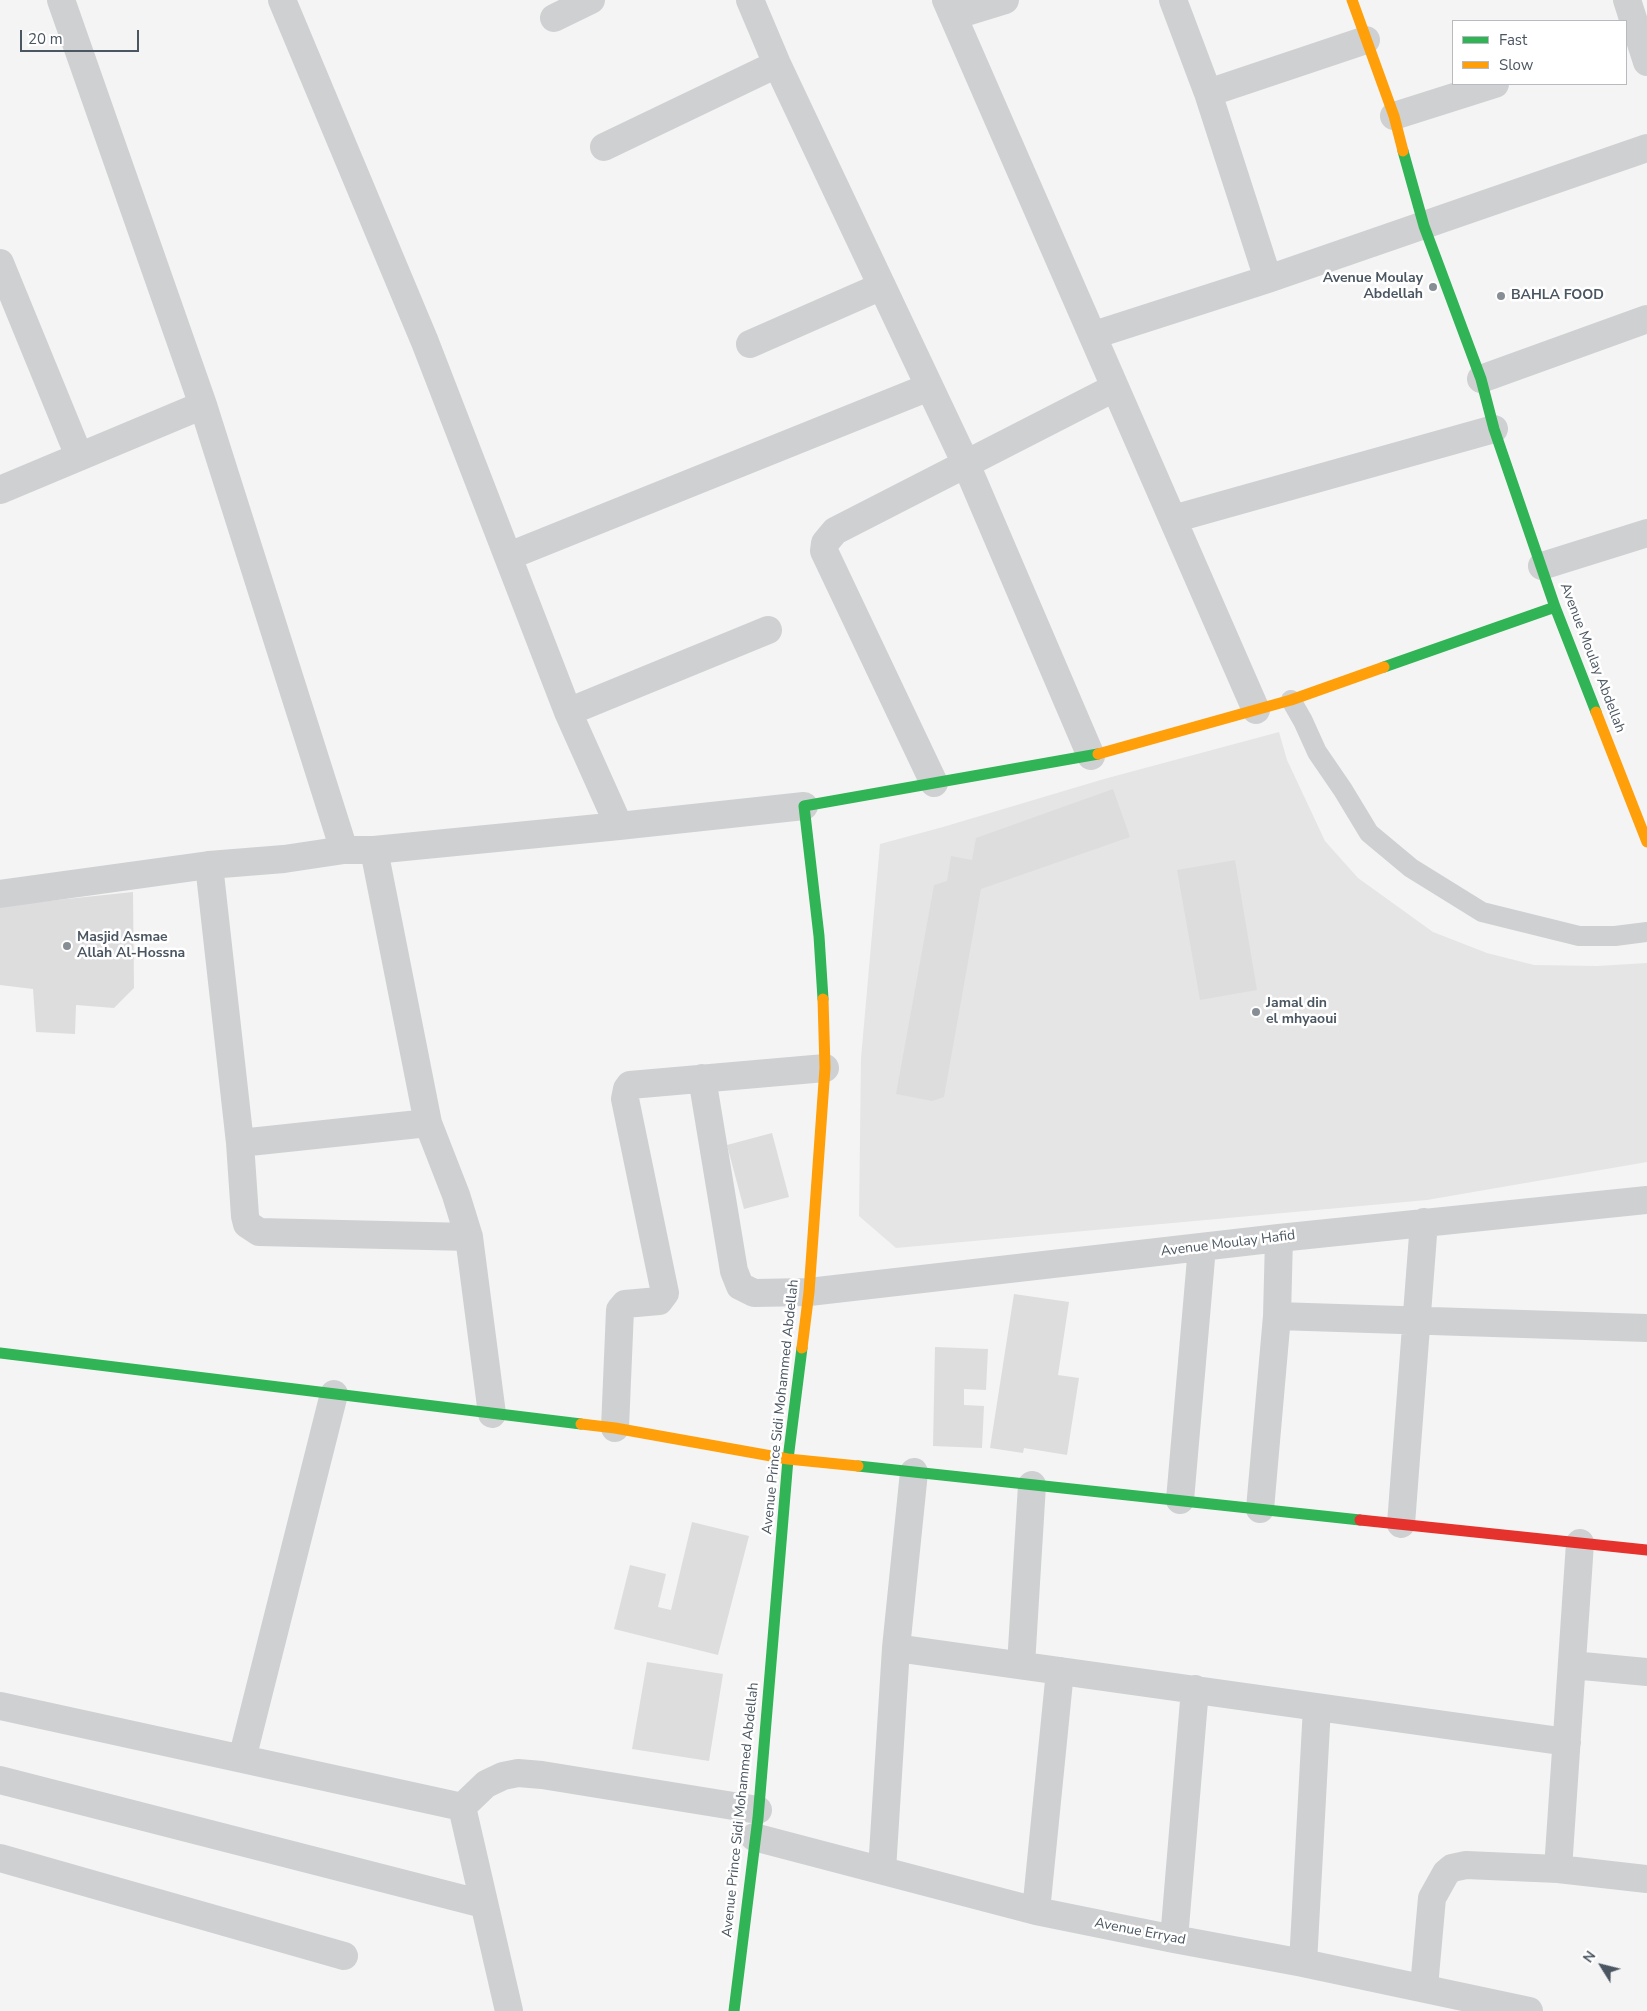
<!DOCTYPE html>
<html>
<head>
<meta charset="utf-8">
<style>
	body { margin:0 }
	#map { position:relative; width:1647px; height:2011px; overflow:hidden; background:#f4f4f4; font-family:"Nunito Sans",sans-serif }
	canvas { display:block }
	.legend { position:absolute; left:1452px; top:20px; width:175px; height:65px; box-sizing:border-box; background:#fff; border:1px solid #b7bbc0; margin:0; padding:6px 9px; list-style:none; font-size:15px; color:#4a5661 }
	.legend li { display:flex; align-items:center; gap:10px; height:25px }
	.legend b { width:25px; border:1px solid #b7bbc0 }
	.north { position:absolute; left:1577px; top:1941px; width:50px; height:50px; -webkit-text-stroke:4px #fff; paint-order:stroke; rotate:306deg; font-size:14px; font-weight:700; line-height:20px; text-align:center; color:#4a5661 }
	.north::after { content:''; display:block; margin:auto; width:18px; height:22px; background:#4a5661; clip-path:polygon(50% 0,100% 100%,50% 72%,0 100%) }
	.scale { position:absolute; left:20px; top:30px; width:119px; height:22px; box-sizing:border-box; border:2px solid #4a5661; border-top:0; padding-left:6px; font-size:15px; line-height:18px; white-space:nowrap; color:#4a5661; -webkit-text-stroke:4px #fff; paint-order:stroke }
</style>
</head>
<body>
<div id="map">
<canvas width="1647" height="2011"></canvas>
<ul class="legend">
<li><b style="height:6px;background:#30b455"></b>Fast</li>
<li><b style="height:6px;background:#ff9f0a"></b>Slow</li>
</ul>
<div class="north">N</div>
<div class="scale">20 m</div>
</div>
<script>
const ctx = document.querySelector('canvas').getContext('2d');
ctx.lineJoin = 'round';
function paint(path, color) {
  ctx.fillStyle = color;
  ctx.fill(path, 'evenodd');
}
function toPath(rows) {
  const path = new Path2D();
  for (const r of rows) {
    path.moveTo(r[0], r[1]);
    for (let i = 2; i < r.length; i += 2) path.lineTo(r[i], r[i + 1]);
  }
  return path;
}
function stroke(path, color, width, dash) {
  ctx.strokeStyle = color;
  ctx.lineWidth = width;
  ctx.lineCap = dash ? 'butt' : 'round';
  ctx.setLineDash(dash || []);
  ctx.stroke(path);
}
function write(font, color, halo, rows, align = 'center') {
  ctx.font = font + ' "Nunito Sans",sans-serif';
  ctx.lineWidth = 5;
  ctx.setLineDash([]);
  ctx.textBaseline = 'middle';
  ctx.strokeStyle = halo;
  ctx.fillStyle = color;
  for (const [text, x, y, turn = 0] of rows) {
    ctx.save();
    ctx.translate(x, y);
    ctx.rotate((+turn || 0) * Math.PI / 180);
    ctx.textAlign = isNaN(turn) ? turn : align;
    if (halo) ctx.strokeText(text, 0, 0);
    ctx.fillText(text, 0, 0);
    ctx.restore();
  }
}
const education = toPath([
	[1279,732,1287,760,1325,841,1358,878,1433,932,1487,953,1534,965,1597,966,1647,963,1647,1162,1427,1200,896,1248,859,1216,861,1058,880,844,943,827,1104,779]
]);
const building = toPath([
	[1113,789,1130,837,981,889,944,1097,932,1101,896,1094,934,885,947,881,951,856,972,860,976,838],
	[1235,860,1257,990,1200,1000,1177,870],
	[133,892,134,988,114,1008,76,1005,75,1034,36,1032,33,989,0,985,0,906],
	[772,1133,789,1197,744,1209,727,1145],
	[1014,1294,1069,1302,1058,1375,1079,1378,1067,1455,1024,1448,1023,1453,990,1448],
	[935,1347,988,1349,986,1390,964,1389,964,1405,984,1406,982,1448,933,1446],
	[692,1522,749,1536,718,1655,614,1629,630,1565,666,1574,658,1607,671,1610],
	[647,1662,723,1674,709,1761,632,1749]
]);
const lane = toPath([
	[1291,700,1303,721,1317,752,1343,790,1369,833,1411,868,1482,912,1579,936,1615,936,1647,932]
]);
const street = toPath([
	[61,0,203,405,344,850],
	[282,0,425,342,568,712,619,826],
	[750,0,777,64,966,464,1091,756],
	[946,0,1256,710],
	[1173,0,1208,93,1268,279],
	[1627,0,1647,62],
	[953,16,1005,0],
	[554,18,591,0],
	[1208,93,1366,40],
	[1394,116,1495,84],
	[604,147,777,64],
	[0,263,79,456],
	[1094,335,1268,279,1647,148],
	[750,344,882,286],
	[1481,379,1647,319],
	[0,490,203,405],
	[1173,519,1494,429],
	[509,556,929,387],
	[1542,566,1647,533],
	[568,712,768,630],
	[934,783,824,551,825,543,835,531,1114,388],
	[374,850,428,1123,456,1195,469,1237,492,1414],
	[209,865,240,1143,245,1216,247,1224,259,1232,469,1237],
	[0,894,209,865,284,859,344,850,374,850,619,826,804,806],
	[702,1078,734,1271,740,1286,754,1293,809,1292,1279,1238,1647,1200],
	[240,1143,428,1123],
	[1277,1316,1647,1328],
	[615,1428,620,1310,625,1304,659,1301,665,1293,625,1099,627,1089,630,1085,825,1068],
	[1180,1500,1202,1247],
	[1260,1509,1277,1316,1279,1238],
	[1401,1524,1424,1222],
	[896,1648,1567,1742],
	[1021,1665,1032,1485],
	[1572,1665,1647,1672],
	[0,1706,462,1807],
	[242,1759,334,1394],
	[0,1780,483,1904],
	[754,1837,1036,1911,1174,1939,1303,1963,1529,2011],
	[0,1858,344,1956],
	[1558,1869,1580,1543],
	[882,1870,896,1648,914,1472],
	[1036,1911,1060,1671],
	[1174,1939,1195,1689],
	[1303,1963,1317,1707],
	[1424,1987,1432,1898,1446,1873,1452,1868,1466,1865,1558,1869,1647,1879],
	[509,2011,462,1807,486,1784,503,1776,518,1773,542,1775,758,1810]
]);
const fast = toPath([
	[1403,151,1424,226,1481,379,1494,429,1555,607,1596,712],
	[1384,667,1555,607],
	[823,999,819,936,804,806,1098,754],
	[0,1353,581,1424],
	[858,1466,1360,1520],
	[734,2011,758,1818,788,1459,802,1348]
]);
const slow = toPath([
	[1352,0,1394,116,1403,151],
	[1596,712,1647,842],
	[1098,754,1291,700,1384,667],
	[802,1348,809,1292,825,1068,823,999],
	[581,1424,615,1428,788,1459,858,1466]
]);
const jam = toPath([
	[1360,1520,1647,1550]
]);
const markers = [
	[1433,287,5,"#868d94"],
	[1501,296,5,"#868d94"],
	[67,946,5,"#868d94"],
	[1256,1012,5,"#868d94"]
];
const poiNames = [
	["Avenue Moulay",1423,279,"right"],
	["Abdellah",1423,295,"right"],
	["BAHLA FOOD",1511,296],
	["Masjid Asmae",77,938],
	["Allah Al-Hossna",77,954],
	["Jamal din",1266,1004],
	["el mhyaoui",1266,1020]
];
const streetNames = [
	["Avenue Moulay Abdellah",1592,658,69],
	["Avenue Moulay Hafid",1228,1244,-7],
	["Avenue Prince Sidi Mohammed Abdellah",781,1407,-84],
	["Avenue Prince Sidi Mohammed Abdellah",741,1810,-84],
	["Avenue Erryad",1140,1932,11]
];
paint(education, '#e6e5e6');
paint(building, '#ddddde');
stroke(lane, '#ced0d2', 20);
stroke(street, '#ced0d2', 28);
stroke(fast, '#30b455', 11);
stroke(slow, '#ff9f0a', 11);
stroke(jam, '#e5322d', 11);
for (const [x, y, r, color] of markers) {
  const dot = new Path2D();
  dot.arc(x, y, r, 0, 2 * Math.PI);
  ctx.fillStyle = color;
  ctx.fill(dot);
  stroke(dot, '#fff', 2);
}
write('bold 14px', '#4a5661', '#fff', poiNames, 'left');
write('14px', '#4a5661', '#fff', streetNames);
</script>
</body>
</html>
